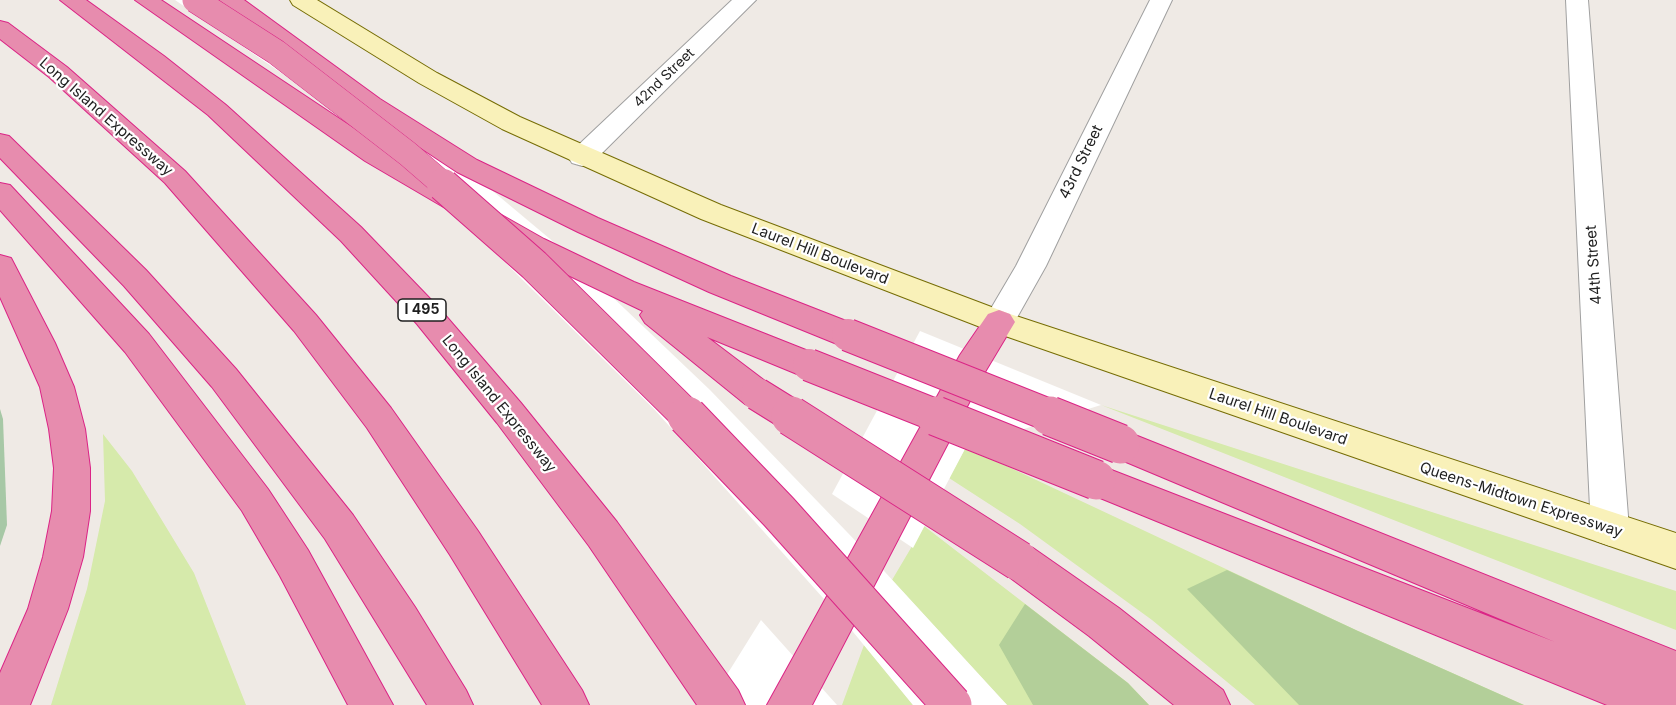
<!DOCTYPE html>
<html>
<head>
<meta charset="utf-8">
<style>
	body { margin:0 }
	canvas { display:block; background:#efeae5 }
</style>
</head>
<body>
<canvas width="1676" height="705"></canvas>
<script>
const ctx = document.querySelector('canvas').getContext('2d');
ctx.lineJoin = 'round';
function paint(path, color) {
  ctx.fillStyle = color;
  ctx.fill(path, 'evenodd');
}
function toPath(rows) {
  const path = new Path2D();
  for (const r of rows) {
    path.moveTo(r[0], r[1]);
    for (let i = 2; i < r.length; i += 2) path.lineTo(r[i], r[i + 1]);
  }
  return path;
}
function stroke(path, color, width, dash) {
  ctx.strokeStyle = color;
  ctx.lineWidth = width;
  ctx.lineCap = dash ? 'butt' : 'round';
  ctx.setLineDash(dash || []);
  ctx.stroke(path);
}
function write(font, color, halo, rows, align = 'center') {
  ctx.font = font + ' Inter,sans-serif';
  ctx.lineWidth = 4.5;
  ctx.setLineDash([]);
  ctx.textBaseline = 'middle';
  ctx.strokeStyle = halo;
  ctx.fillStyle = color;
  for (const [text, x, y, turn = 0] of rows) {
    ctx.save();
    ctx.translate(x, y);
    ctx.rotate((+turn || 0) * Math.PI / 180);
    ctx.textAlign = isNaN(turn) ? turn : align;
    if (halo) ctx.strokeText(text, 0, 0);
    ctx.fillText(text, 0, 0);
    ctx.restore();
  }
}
const grass = toPath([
	[1101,405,1676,591,1676,630,1475,552],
	[103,434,132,471,194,573,246,705,51,705,87,589,105,501],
	[966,447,1358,631,1524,705,1255,705,1152,620,1020,524,949,478],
	[924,526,1128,683,1149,705,1007,705,892,580],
	[864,645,913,705,842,705]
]);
const forest = toPath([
	[1227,570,1358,631,1524,705,1299,705,1187,589],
	[1025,604,1128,683,1149,705,1033,705,999,645]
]);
const cemetery = toPath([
	[0,409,3,419,7,525,0,546]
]);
const pier = toPath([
	[175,0,237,0,409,121,562,249,710,390,874,560,1007,705,913,705,849,627,654,409,476,234,328,105],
	[920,331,1101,405,966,447,913,548,832,494],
	[761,620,837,705,708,705]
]);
const street = toPath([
	[732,0,756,0,592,163,582,166,572,163,568,157,572,151,732,0],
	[1150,0,1172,0,1046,266,1010,330,999,334,988,330,983,322,1016,266,1150,0],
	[1566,0,1588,0,1629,529,1624,541,1610,546,1596,541,1591,529,1566,0]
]);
const secondary = toPath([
	[290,0,317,0,437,73,520,117,721,205,1010,314,1676,533,1676,569,988,330,701,219,502,129,419,83,293,5,290,0]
]);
const highway = toPath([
	[60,0,86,0,164,56,226,105,361,227,439,308,521,403,617,522,738,690,745,705,697,705,589,546,497,423,417,324,341,241,208,115,60,0],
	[135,0,161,0,385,149,544,239,634,282,821,356,826,365,821,374,809,378,797,374,707,337,769,384,774,394,769,404,757,408,745,404,645,323,640,315,643,311,522,253,365,161,135,0],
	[219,0,244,0,380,99,477,160,598,218,731,276,859,326,864,335,859,344,848,347,837,344,709,292,578,232,457,172,362,109,219,0],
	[0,21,8,23,67,67,185,171,316,315,391,408,478,531,582,690,589,705,542,705,450,555,367,428,294,331,165,183,49,77,0,39,0,21],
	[0,134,9,136,146,270,236,369,353,515,415,607,466,690,473,705,427,705,325,539,212,387,124,286,0,158,0,134],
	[0,183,10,185,149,334,268,489,308,550,393,705,348,705,280,576,242,511,125,352,0,210,0,183],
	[0,255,11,258,55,343,74,387,85,429,90,468,90,511,83,557,68,609,30,705,0,705,0,673,28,609,43,557,52,511,54,468,49,429,40,387,0,297,0,255],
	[999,310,1010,314,1015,322,985,372,812,705,767,705,960,355,988,314,999,310],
	[1120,429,1676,651,1676,705,1607,705,1083,491,1078,480,1083,469,1096,464,1555,642,1107,454,1102,444,1107,434,1120,429],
	[1019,543,1033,548,1119,608,1223,690,1230,705,1174,705,1089,636,1005,574,999,561,1005,548,1019,543]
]);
const highwayBridgeFar2 = toPath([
	[195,0,276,52,408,154,445,186]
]);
const highwayBridgeFar1 = toPath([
	[443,185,534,265,688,417],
	[848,335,1054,417],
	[809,365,940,417],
	[757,394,794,417]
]);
const highwayBridge = toPath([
	[687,416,779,512,952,705],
	[791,416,1019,561],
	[936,416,1096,480],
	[1050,416,1120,444]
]);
const farStreetnames = [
	["42nd Street",664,78,-44]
];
const shields = [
	[422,310,48]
];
const shieldNames = [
	["I 495",422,310]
];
const streetNames = [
	["Long Island Expressway",106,117,41],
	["43rd Street",1081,162,-64],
	["Laurel Hill Boulevard",820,254,21],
	["44th Street",1594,265,-94],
	["Long Island Expressway",499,404,51],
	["Laurel Hill Boulevard",1278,417,19],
	["Queens-Midtown Expressway",1521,500,18]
];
paint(grass, '#d6eaab');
paint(forest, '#b3cf99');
paint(cemetery, '#a7c8a6');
paint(pier, '#fff');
stroke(street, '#a0a0a0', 2);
stroke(secondary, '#766d05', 2);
stroke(highway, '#db2486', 2);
paint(street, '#fff');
paint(secondary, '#f9f1b9');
paint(highway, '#e78cae');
stroke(highwayBridgeFar2, '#db2486', 26, []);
stroke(highwayBridgeFar1, '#db2486', 34, []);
stroke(highwayBridge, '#db2486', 41, []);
stroke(highwayBridgeFar2, '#e78cae', 25);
stroke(highwayBridgeFar1, '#e78cae', 32);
stroke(highwayBridge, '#e78cae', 39);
write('14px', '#1f1f1f', '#fff', farStreetnames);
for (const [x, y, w] of shields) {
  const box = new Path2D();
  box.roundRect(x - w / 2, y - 11, w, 22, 4.5);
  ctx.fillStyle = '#fff';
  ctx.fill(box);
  stroke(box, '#1f1f1f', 1.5);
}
write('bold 14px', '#1f1f1f', null, shieldNames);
write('15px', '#1f1f1f', '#fff', streetNames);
</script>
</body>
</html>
